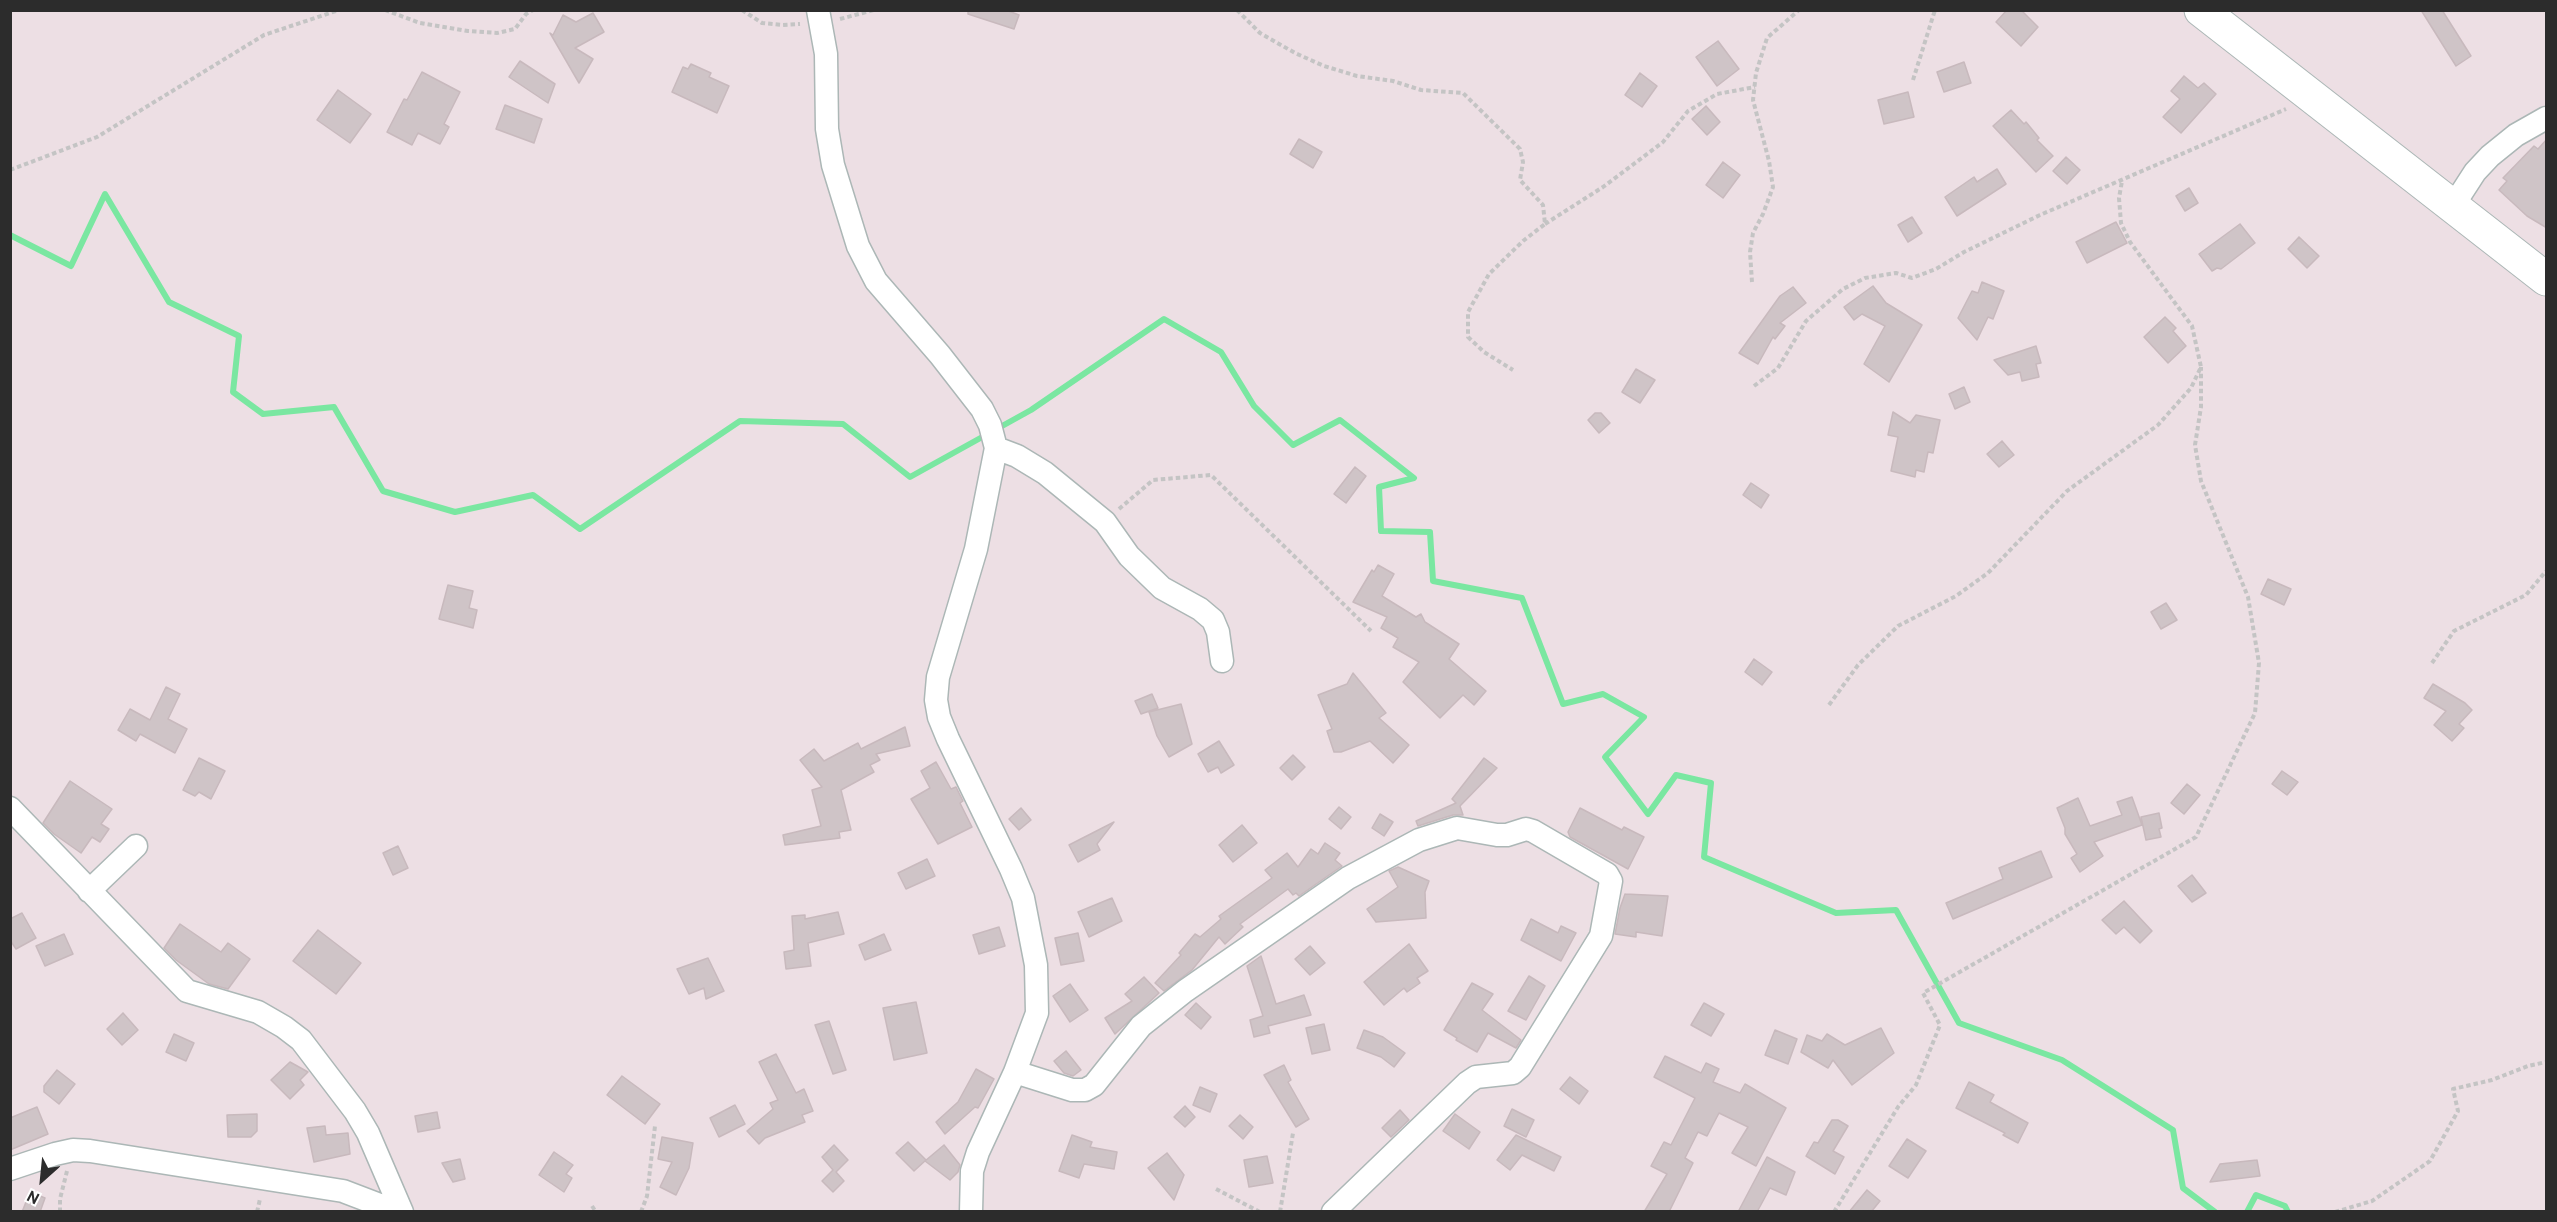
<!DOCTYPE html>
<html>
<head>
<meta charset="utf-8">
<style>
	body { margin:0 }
	#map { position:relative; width:2557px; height:1222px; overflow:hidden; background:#eddfe4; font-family:Overpass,sans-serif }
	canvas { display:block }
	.frame { position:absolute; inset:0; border:12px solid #2c2c2c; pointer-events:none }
	.north { position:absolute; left:12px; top:1150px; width:60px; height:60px; -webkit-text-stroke:4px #fff; paint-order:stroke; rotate:207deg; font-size:16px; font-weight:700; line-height:24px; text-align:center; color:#2c2c2c }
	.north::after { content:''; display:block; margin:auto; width:21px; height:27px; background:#2c2c2c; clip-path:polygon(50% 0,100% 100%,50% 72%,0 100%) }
</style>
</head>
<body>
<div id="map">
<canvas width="2557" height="1222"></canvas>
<div class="frame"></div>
<div class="north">N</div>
</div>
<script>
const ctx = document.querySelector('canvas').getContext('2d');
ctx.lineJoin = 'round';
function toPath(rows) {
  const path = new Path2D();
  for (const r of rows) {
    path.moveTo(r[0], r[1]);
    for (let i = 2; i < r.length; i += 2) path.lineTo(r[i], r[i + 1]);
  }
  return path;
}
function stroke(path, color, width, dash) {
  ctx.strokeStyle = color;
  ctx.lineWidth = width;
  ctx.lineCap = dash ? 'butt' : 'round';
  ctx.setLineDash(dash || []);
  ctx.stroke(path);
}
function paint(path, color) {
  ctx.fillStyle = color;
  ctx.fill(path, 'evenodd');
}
const stream = toPath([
	[10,235,71,266,105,194,169,302,239,336,233,392,263,414,334,407,383,491,455,512,533,495,580,529,740,421,843,424,910,477,1031,410,1164,319,1221,352,1254,406,1293,445,1340,420,1414,478,1379,487,1381,531,1430,532,1433,581,1522,598,1563,704,1603,694,1644,717,1605,757,1648,814,1676,775,1711,783,1704,857,1836,913,1896,910,1959,1023,2062,1060,2173,1130,2183,1188,2215,1212],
	[2247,1212,2256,1195,2285,1206,2288,1212]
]);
const building = toPath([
	[968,10,1006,10,1019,15,1014,29,968,14,968,10],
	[2007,10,2021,10,2038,27,2021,46,1996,22,2007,10],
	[2421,10,2442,10,2471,56,2456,66,2421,10],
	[593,13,604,32,575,48,593,59,579,83,550,33,553,35,563,15,576,22,593,13],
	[1718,41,1739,69,1717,86,1696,57,1718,41],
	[520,61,555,84,548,103,509,77,520,61],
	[1964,62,1971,83,1944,92,1937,72,1964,62],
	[691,64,711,73,709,77,729,86,717,113,672,92,683,67,688,69,691,64],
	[422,72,460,92,444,124,449,127,440,144,418,133,412,145,387,132,404,99,407,100,422,72],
	[1640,73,1657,86,1642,107,1625,95,1640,73],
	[2184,76,2198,88,2204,83,2216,94,2181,133,2163,117,2180,99,2171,91,2184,76],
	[338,90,371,114,350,143,317,120,338,90],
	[1908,92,1914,117,1884,124,1878,100,1908,92],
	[505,105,542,119,534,143,496,129,505,105],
	[1706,106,1720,122,1707,135,1692,119,1706,106],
	[2011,110,2024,124,2026,122,2039,138,2037,140,2053,156,2036,172,1993,126,2011,110],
	[1299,139,1322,152,1313,168,1290,154,1299,139],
	[2547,139,2547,228,2527,216,2499,190,2507,181,2503,178,2534,146,2538,149,2547,139],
	[2066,157,2080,170,2067,184,2053,171,2066,157],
	[1723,162,1740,175,1723,198,1706,185,1723,162],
	[1997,169,2006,184,1957,216,1945,197,1974,177,1977,182,1997,169],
	[2189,188,2198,203,2185,211,2176,196,2189,188],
	[1912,217,1922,233,1908,242,1898,225,1912,217],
	[2116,222,2127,243,2087,263,2076,242,2116,222],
	[2240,224,2255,243,2221,269,2217,268,2212,271,2199,254,2240,224],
	[2299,237,2319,256,2307,268,2288,249,2299,237],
	[1982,282,2004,291,1993,319,1988,317,1977,340,1958,318,1972,291,1978,293,1982,282],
	[1873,286,1886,303,1922,325,1889,382,1864,364,1885,326,1862,314,1854,320,1844,307,1873,286],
	[1793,287,1806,303,1780,323,1785,326,1775,339,1773,337,1758,364,1739,353,1780,296,1793,287],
	[2165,317,2176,328,2173,331,2186,346,2168,363,2144,337,2165,317],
	[2036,346,2041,363,2036,364,2039,377,2022,381,2020,372,2008,375,1994,360,2036,346],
	[1636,369,1655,380,1640,403,1622,392,1636,369],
	[1964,387,1970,402,1955,409,1949,394,1964,387],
	[1893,412,1910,423,1916,415,1940,420,1933,453,1928,452,1924,472,1916,470,1915,477,1891,471,1898,437,1888,435,1893,412],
	[1595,413,1601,413,1610,423,1599,433,1588,420,1595,413],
	[2002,441,2014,455,1999,467,1987,454,2002,441],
	[1355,467,1366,476,1346,503,1334,494,1355,467],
	[1751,483,1769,495,1761,508,1743,495,1751,483],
	[1378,565,1394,574,1382,596,1416,617,1421,614,1425,622,1459,644,1449,659,1486,691,1474,705,1463,695,1440,718,1403,682,1419,662,1393,647,1398,638,1381,628,1387,617,1353,602,1372,570,1374,572,1378,565],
	[2268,579,2291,589,2284,605,2261,594,2268,579],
	[448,585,473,591,469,608,477,610,473,628,439,619,448,585],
	[2166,603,2177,620,2161,629,2151,612,2166,603],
	[1754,659,1772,672,1762,685,1745,672,1754,659],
	[1353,673,1386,713,1379,718,1409,745,1393,763,1370,741,1341,752,1334,752,1327,731,1332,729,1318,695,1347,684,1353,673],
	[2433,684,2465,703,2472,710,2459,724,2464,728,2452,741,2434,725,2446,711,2424,698,2433,684],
	[166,687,180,694,168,719,187,729,175,753,140,734,136,741,118,730,130,709,150,720,166,687],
	[1152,694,1158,708,1141,714,1135,701,1152,694],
	[1181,704,1192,744,1169,757,1157,736,1149,712,1181,704],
	[905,727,910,746,876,754,880,760,870,765,874,772,841,790,851,830,839,832,840,838,785,845,783,835,821,826,812,790,822,787,800,760,814,749,824,761,858,743,861,749,905,727],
	[1219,741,1234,765,1221,773,1218,767,1208,772,1198,754,1219,741],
	[1293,755,1305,767,1292,780,1280,768,1293,755],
	[199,758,225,771,211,799,199,792,195,796,183,790,199,758],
	[1484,758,1497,768,1460,806,1463,815,1453,815,1418,826,1416,821,1456,803,1452,799,1484,758],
	[936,762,951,789,956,787,963,801,960,803,972,827,938,844,911,799,930,788,921,771,936,762],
	[2282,771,2298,782,2287,795,2272,784,2282,771],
	[70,781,112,809,101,824,109,829,100,842,92,837,81,853,54,834,43,823,70,781],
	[2187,784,2200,795,2184,814,2171,803,2187,784],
	[2132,797,2142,825,2094,842,2103,856,2080,872,2071,858,2077,854,2065,834,2065,828,2057,808,2078,798,2090,826,2122,815,2117,802,2132,797],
	[1339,807,1351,817,1341,829,1329,819,1339,807],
	[1021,808,1031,820,1019,830,1009,819,1021,808],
	[1580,808,1622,830,1624,827,1644,837,1628,869,1570,837,1568,832,1580,808],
	[2159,813,2162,828,2159,829,2161,837,2146,840,2141,817,2159,813],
	[1380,814,1393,822,1384,836,1372,828,1380,814],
	[1114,822,1097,844,1100,850,1078,862,1069,845,1114,822],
	[1242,825,1257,843,1233,862,1219,845,1242,825],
	[1325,843,1340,853,1335,860,1342,866,1299,896,1296,893,1293,895,1288,889,1240,924,1243,927,1225,944,1219,937,1192,970,1164,991,1155,983,1181,955,1179,953,1195,934,1200,937,1221,919,1219,916,1272,878,1265,870,1287,853,1298,867,1311,849,1318,854,1325,843],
	[398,846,408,868,393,875,383,853,398,846],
	[2041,851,2052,877,1953,919,1946,903,2003,879,1999,868,2041,851],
	[927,859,935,876,906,889,898,873,927,859],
	[1398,867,1429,881,1425,892,1426,918,1376,922,1367,909,1398,887,1389,871,1398,867],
	[2192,875,2206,893,2192,902,2178,886,2192,875],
	[1625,894,1668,896,1662,936,1636,932,1636,937,1615,934,1620,908,1625,894],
	[1112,898,1122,921,1089,937,1078,912,1112,898],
	[2124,901,2152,931,2140,943,2124,927,2116,934,2102,920,2124,901],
	[838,912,844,934,808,943,811,966,786,969,784,952,794,950,792,916,805,915,805,919,838,912],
	[22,913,36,938,16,949,10,940,10,919,22,913],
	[1531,919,1558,933,1561,926,1576,933,1561,961,1521,940,1531,919],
	[180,924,221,952,228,943,250,959,228,989,209,984,176,960,164,948,180,924],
	[999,927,1005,946,979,954,973,935,999,927],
	[318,930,361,963,336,994,293,961,318,930],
	[1078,933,1084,961,1061,965,1055,938,1078,933],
	[64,934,73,954,45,966,36,946,64,934],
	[884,934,891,950,865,960,859,945,884,934],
	[1409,944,1428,971,1417,978,1420,983,1407,992,1404,988,1384,1005,1364,982,1409,944],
	[1310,946,1325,963,1310,975,1295,959,1310,946],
	[1261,956,1276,1004,1304,995,1311,1015,1268,1026,1270,1033,1254,1037,1250,1020,1263,1016,1247,966,1261,956],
	[708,958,724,991,706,999,704,988,689,994,677,969,708,958],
	[1529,976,1545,986,1526,1020,1508,1011,1529,976],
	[1144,977,1159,993,1115,1034,1105,1018,1132,1001,1125,994,1144,977],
	[1472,983,1493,994,1482,1010,1521,1040,1516,1048,1488,1033,1477,1052,1456,1040,1457,1038,1444,1030,1472,983],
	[1070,984,1088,1010,1070,1022,1053,996,1070,984],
	[916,1002,927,1053,894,1060,883,1008,916,1002],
	[1196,1003,1211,1017,1201,1029,1185,1015,1196,1003],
	[1704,1003,1724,1014,1711,1036,1691,1025,1704,1003],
	[123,1013,138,1030,122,1045,107,1029,123,1013],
	[829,1021,846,1070,833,1074,815,1025,829,1021],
	[1324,1024,1330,1050,1312,1054,1306,1028,1324,1024],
	[1881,1028,1894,1053,1852,1085,1833,1060,1828,1068,1801,1052,1807,1035,1822,1041,1827,1034,1845,1045,1881,1028],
	[1364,1030,1383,1037,1405,1053,1394,1067,1381,1057,1357,1048,1364,1030],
	[1775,1030,1797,1039,1788,1064,1765,1055,1775,1030],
	[174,1034,194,1043,186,1061,166,1052,174,1034],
	[1066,1051,1081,1070,1073,1076,1064,1073,1054,1061,1066,1051],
	[776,1054,796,1093,804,1089,813,1111,802,1115,805,1122,765,1138,759,1144,747,1131,773,1109,770,1103,778,1100,759,1062,776,1054],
	[1665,1056,1701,1073,1706,1063,1719,1069,1713,1082,1740,1093,1745,1084,1786,1108,1756,1166,1732,1153,1748,1127,1719,1113,1707,1136,1698,1132,1685,1158,1693,1163,1669,1212,1644,1212,1667,1174,1651,1166,1664,1142,1671,1145,1695,1098,1654,1077,1665,1056],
	[290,1062,308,1072,300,1080,304,1085,290,1099,271,1080,290,1062],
	[1284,1065,1291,1080,1288,1082,1309,1119,1296,1127,1264,1075,1284,1065],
	[976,1069,994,1079,978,1108,975,1107,945,1134,936,1122,958,1102,976,1069],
	[57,1070,75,1084,59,1104,44,1092,44,1086,57,1070],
	[622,1076,660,1104,645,1124,607,1095,622,1076],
	[1570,1077,1588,1091,1579,1104,1560,1089,1570,1077],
	[1969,1082,1994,1095,1990,1102,2028,1123,2018,1143,2003,1135,2005,1133,1956,1108,1969,1082],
	[1200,1087,1217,1094,1210,1112,1193,1105,1200,1087],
	[735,1105,745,1124,719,1137,710,1118,735,1105],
	[1185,1106,1195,1117,1185,1127,1174,1117,1185,1106],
	[37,1107,48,1134,10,1150,10,1118,37,1107],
	[1512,1109,1534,1120,1526,1137,1504,1126,1512,1109],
	[1400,1110,1409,1120,1391,1137,1382,1128,1400,1110],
	[437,1112,440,1128,418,1132,415,1116,437,1112],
	[257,1114,257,1131,251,1137,228,1137,227,1115,257,1114],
	[1455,1114,1480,1132,1469,1149,1443,1131,1455,1114],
	[1240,1115,1253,1127,1243,1139,1229,1126,1240,1115],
	[1832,1120,1838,1120,1848,1126,1833,1151,1844,1157,1835,1174,1806,1156,1814,1142,1818,1143,1832,1120],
	[325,1126,326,1135,348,1133,350,1154,314,1162,307,1128,325,1126],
	[1072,1135,1092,1142,1090,1147,1117,1152,1114,1169,1084,1164,1079,1178,1059,1171,1072,1135],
	[1516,1135,1561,1157,1554,1171,1522,1155,1510,1170,1497,1160,1516,1135],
	[662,1137,693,1143,689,1168,676,1195,660,1187,672,1162,658,1159,662,1137],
	[1907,1139,1926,1151,1908,1178,1889,1166,1907,1139],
	[908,1142,926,1160,914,1171,896,1153,908,1142],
	[834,1145,848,1160,836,1172,844,1181,833,1192,822,1181,833,1170,822,1157,834,1145],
	[944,1145,960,1165,958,1172,950,1180,925,1161,944,1145],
	[554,1152,573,1165,566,1174,572,1178,564,1192,539,1175,554,1152],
	[1167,1153,1184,1175,1174,1200,1148,1168,1167,1153],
	[1267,1156,1273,1183,1249,1187,1244,1160,1267,1156],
	[1767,1157,1795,1172,1786,1195,1770,1188,1757,1212,1738,1212,1767,1157],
	[460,1159,465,1179,453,1182,442,1163,460,1159],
	[2257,1160,2260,1176,2210,1182,2220,1164,2257,1160],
	[1867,1190,1880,1201,1871,1212,1849,1212,1867,1190],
	[30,1192,45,1198,40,1212,22,1212,30,1192]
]);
const path = toPath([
	[385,10,420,23,468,31,497,33,515,29,526,14,533,10],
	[603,10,611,10],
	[742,10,762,23,783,25,800,24],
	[1237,10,1260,33,1295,53,1324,66,1357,76,1393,81,1421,90,1463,93,1520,149,1523,162,1520,180,1543,205,1545,224,1523,241,1489,274,1468,312,1468,337,1484,352,1513,370],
	[840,19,874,10],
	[1913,80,1935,10],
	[10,170,97,137,264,35,339,10],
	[1545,224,1603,187,1663,142,1688,111,1717,94,1755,87],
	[1752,282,1750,252,1753,233,1763,214,1773,187,1769,161,1753,100,1756,73,1767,38,1799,10],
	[1754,386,1778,368,1806,321,1843,289,1865,278,1896,273,1912,278,1936,269,1964,252,2040,215,2286,109],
	[1119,509,1153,480,1211,475,1371,631],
	[2432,663,2454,631,2526,595,2546,571],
	[1829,705,1858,665,1898,626,1956,596,1988,573,2067,491,2158,425,2191,388,2201,367,2192,326,2130,242,2121,223,2119,198,2122,181],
	[1216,1189,1260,1212],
	[592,1206,596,1212],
	[60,1212,60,1199,67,1171],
	[257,1212,260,1199],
	[641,1212,647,1196,655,1126],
	[1280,1212,1293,1133],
	[1834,1212,1898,1107,1916,1085,1940,1025,1923,993,2196,837,2255,713,2259,663,2248,597,2201,481,2195,445,2201,407,2201,367],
	[2335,1212,2372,1201,2430,1161,2458,1111,2453,1089,2492,1080,2528,1066,2546,1062]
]);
const street = toPath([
	[818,10,826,54,827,129,833,165,858,246,876,281,940,355,982,409,990,425,996,448,976,549,938,677,936,700,939,717,948,739,1011,869,1023,898,1036,965,1037,1013,1015,1072,978,1152,972,1171,971,1212],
	[2453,206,2475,172,2490,156,2516,135,2546,118],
	[996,448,1017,456,1045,473,1105,522,1129,556,1162,588,1200,609,1213,620,1218,632,1222,661],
	[10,808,187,991,258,1012,284,1027,301,1040,355,1111,368,1133,402,1212],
	[89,891,136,846],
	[1015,1072,1072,1090,1085,1090,1094,1085,1141,1026,1185,991,1348,878,1419,840,1457,828,1497,835,1507,835,1526,829,1533,831,1607,874,1611,881,1601,936,1520,1067,1513,1073,1476,1077,1467,1083,1333,1212],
	[10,1169,55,1154,73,1150,90,1151,343,1191,398,1212]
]);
const secondary = toPath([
	[2201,10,2546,279]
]);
stroke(stream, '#7ae7a1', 6);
paint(building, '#cfc4c7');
stroke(building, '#c8b9bd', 1.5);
stroke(street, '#acb7b6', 25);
stroke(secondary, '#acb7b6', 35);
stroke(path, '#c4c4c4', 4, [4.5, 3]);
stroke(street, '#fff', 22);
stroke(secondary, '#fff', 33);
</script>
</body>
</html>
